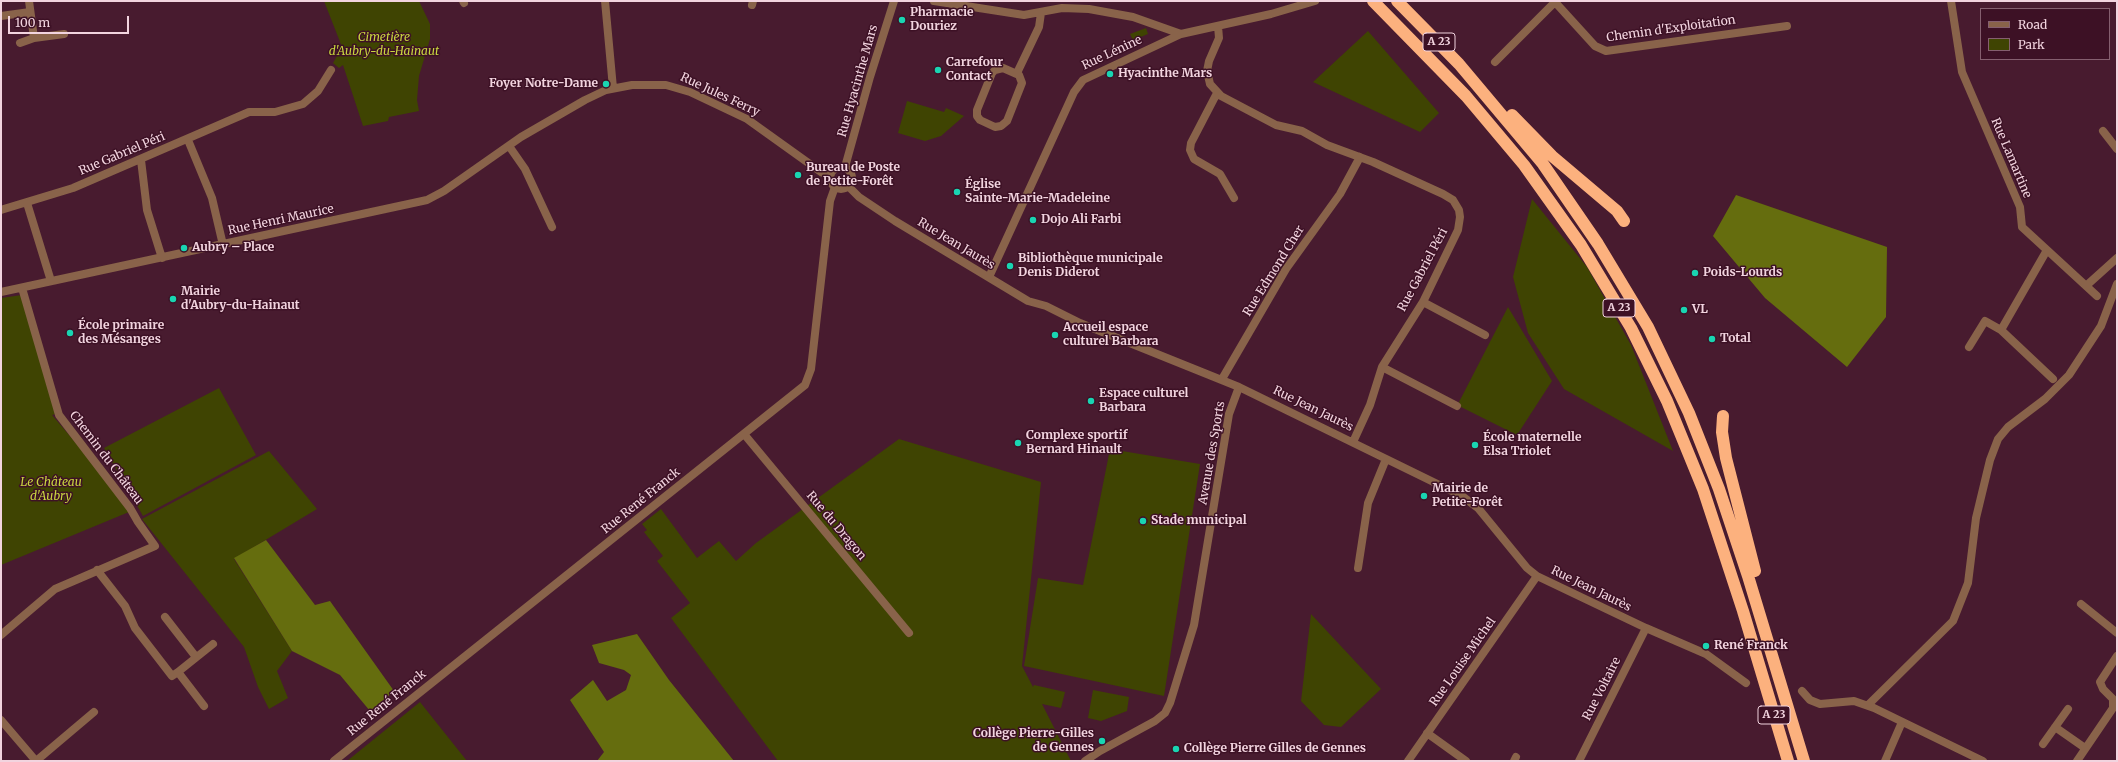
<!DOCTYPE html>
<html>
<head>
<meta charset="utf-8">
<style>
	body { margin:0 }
	#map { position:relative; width:2118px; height:762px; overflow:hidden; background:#481b2f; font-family:Merriweather,serif }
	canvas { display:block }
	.frame { position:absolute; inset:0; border:2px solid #f2d4df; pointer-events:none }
	.legend { position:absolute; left:1980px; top:8px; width:130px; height:52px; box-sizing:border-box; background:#3d1125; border:1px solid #855f6f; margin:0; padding:5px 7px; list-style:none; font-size:12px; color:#f2d4df }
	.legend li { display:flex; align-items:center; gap:8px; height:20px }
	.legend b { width:20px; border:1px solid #855f6f }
	.scale { position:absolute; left:8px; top:16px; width:121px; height:18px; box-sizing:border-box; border:2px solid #f2d4df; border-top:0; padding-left:5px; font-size:12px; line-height:14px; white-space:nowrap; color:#f2d4df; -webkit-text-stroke:3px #3d1125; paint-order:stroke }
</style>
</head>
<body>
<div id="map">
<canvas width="2118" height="762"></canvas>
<div class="frame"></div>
<ul class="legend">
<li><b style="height:5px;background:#89634a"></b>Road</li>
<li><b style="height:11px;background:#3f4402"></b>Park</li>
</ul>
<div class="scale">100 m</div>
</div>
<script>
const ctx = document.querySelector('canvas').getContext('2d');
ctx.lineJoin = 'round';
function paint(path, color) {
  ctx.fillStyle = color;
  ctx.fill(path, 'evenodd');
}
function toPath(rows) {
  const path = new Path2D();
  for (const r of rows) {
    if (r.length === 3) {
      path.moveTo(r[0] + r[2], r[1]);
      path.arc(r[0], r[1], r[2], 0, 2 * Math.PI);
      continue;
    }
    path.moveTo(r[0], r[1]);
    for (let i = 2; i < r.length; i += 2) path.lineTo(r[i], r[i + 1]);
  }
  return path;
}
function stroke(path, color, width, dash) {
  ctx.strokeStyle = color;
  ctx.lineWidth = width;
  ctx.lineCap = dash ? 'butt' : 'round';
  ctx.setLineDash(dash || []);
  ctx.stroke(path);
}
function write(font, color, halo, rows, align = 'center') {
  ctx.font = font + ' Merriweather,serif';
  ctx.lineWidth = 3;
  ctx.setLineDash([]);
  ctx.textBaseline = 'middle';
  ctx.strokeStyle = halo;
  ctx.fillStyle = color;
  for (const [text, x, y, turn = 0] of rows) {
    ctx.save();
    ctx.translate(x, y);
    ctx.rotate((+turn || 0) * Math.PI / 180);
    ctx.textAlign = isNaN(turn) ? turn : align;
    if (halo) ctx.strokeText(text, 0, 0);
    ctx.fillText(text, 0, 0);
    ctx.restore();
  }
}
const green = toPath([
	[324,1,419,1,430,24,430,39,419,76,417,100,419,111,389,117,388,121,363,126,343,65,339,68,333,63,342,47],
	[1146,28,1148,34,1133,40,1130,34],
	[1368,31,1439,113,1420,132,1313,82],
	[907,101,944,112,946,108,964,116,941,136,925,141,898,133],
	[1532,199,1587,267,1631,345,1673,451,1564,389,1528,333,1513,277],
	[22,295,56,414,52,415,87,456,129,512,1,565,1,298],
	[1508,307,1552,381,1517,435,1461,407,1459,402],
	[219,388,256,455,143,516,104,448],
	[899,439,1041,482,1022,666,1033,687,1034,685,1065,692,1061,708,1042,704,1071,761,778,761,671,618,690,603,657,561,663,556,644,532,647,530,642,524,661,509,697,558,719,541,736,561,756,543],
	[1110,449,1200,464,1164,696,1024,666,1038,578,1083,585],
	[269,451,317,509,234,559,292,651,277,671,288,698,269,709,258,687,244,647,142,519],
	[1311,614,1381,689,1341,727,1324,725,1301,701],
	[1093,690,1129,697,1127,711,1101,721,1088,718],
	[420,702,467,761,347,761]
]);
const forest = toPath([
	[1736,195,1887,247,1886,317,1847,367,1765,298,1713,236],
	[266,540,315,605,330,601,394,691,370,711,340,675,292,651,234,558],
	[637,634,669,680,734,761,597,761,604,752,570,700,593,680,607,701,626,690,631,675,624,670,599,663,592,645]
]);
const minor = toPath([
	[29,1,34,38],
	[463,1,464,3],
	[605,1,613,88],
	[934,1,1024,15,1062,8,1089,9,1133,17,1181,34],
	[1951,1,1962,72,2020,207,2022,227,2097,296],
	[1555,2,1595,46,1606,51,1787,26],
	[752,5,753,1],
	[1,16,30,12],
	[1218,26,1219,38,1209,61,1207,71,1210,84,1221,96,1276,125,1302,131,1327,145,1373,162,1443,194,1453,200,1459,210,1460,217,1458,230,1423,302,1382,367,1370,405,1353,442],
	[20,43,34,38,64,34],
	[1495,62,1556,1],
	[1003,68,1019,75,1022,83,1007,121,1001,126,995,127,980,120,977,116,977,110,992,73,995,70,1003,68],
	[1017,73,1039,27,1041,13],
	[1217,93,1191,143,1190,150,1194,159,1220,174,1234,198],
	[2103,131,2117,149],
	[188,140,212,198,223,245],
	[509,146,525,169,552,227],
	[141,160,147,210,162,258],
	[845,167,870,77,894,1],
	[848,186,859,197,895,221,1028,301,1046,306,1080,323,1239,387,1462,496,1478,508,1527,568,1537,576,1646,628,1706,654,1746,683],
	[27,203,51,281],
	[1,210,73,188,249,112,275,112,303,104,318,91,331,70],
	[989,277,1074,92,1083,80,1181,34,1271,14,1315,1],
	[2087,285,2117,258],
	[1,292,427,200,444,191,521,137,585,100,606,90,632,85,666,85,690,92,747,119,821,172,830,176],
	[1423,302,1485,335],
	[2001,330,2047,250],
	[1969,347,1985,321,2001,330,2053,379],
	[1382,367,1457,406],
	[1222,379,1286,269,1340,194,1360,157],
	[744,434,909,633],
	[1358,568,1368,503,1386,459],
	[97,570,125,606,135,628,172,676,178,672,204,706],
	[2081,604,2117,633],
	[165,617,196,657],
	[1,635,55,589,155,546,138,522,130,508,59,415,22,288],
	[178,672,213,644],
	[1802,691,1810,700,1820,704,1854,701,1874,708,1983,761],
	[1868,705,1953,621,1968,583,1976,518,1990,460,1998,439,2008,427,2045,399,2069,375,2101,326,2117,284],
	[1,720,36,761],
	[2055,727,2085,748],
	[1427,733,1466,761],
	[2043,744,2068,709],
	[36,761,94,712],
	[334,761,805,385,811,369,830,201,835,187],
	[1085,761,1100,751,1155,721,1165,713,1170,703,1194,625,1229,414,1239,387],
	[1408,761,1537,576],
	[1514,761,1516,757],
	[1579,761,1646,628],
	[1885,761,1902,722],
	[2077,761,2113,708,2113,699,2103,689,2100,682,2117,656]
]);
const tertiary = toPath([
	[841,178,11]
]);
const motorway = toPath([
	[1373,1,1466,96,1524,165,1581,245,1631,328,1667,401,1703,489,1743,611,1788,761],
	[1397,1,1459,64,1543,164,1598,244,1648,327,1689,413,1719,489,1748,576,1804,761],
	[1512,115,1552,156,1617,211,1624,221],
	[1723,416,1722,432,1726,458,1755,571]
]);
const markers = [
	[902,20,4,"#19d5b2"],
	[938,70,4,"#19d5b2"],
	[1110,74,4,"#19d5b2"],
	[606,84,4,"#19d5b2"],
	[798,175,4,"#19d5b2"],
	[957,192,4,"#19d5b2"],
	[1033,220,4,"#19d5b2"],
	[184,248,4,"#19d5b2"],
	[1010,266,4,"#19d5b2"],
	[1695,273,4,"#19d5b2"],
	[173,299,4,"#19d5b2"],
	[1684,310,4,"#19d5b2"],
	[70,333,4,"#19d5b2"],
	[1055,335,4,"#19d5b2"],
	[1712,339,4,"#19d5b2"],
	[1091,401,4,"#19d5b2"],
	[1018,443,4,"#19d5b2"],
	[1475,445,4,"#19d5b2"],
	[1424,496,4,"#19d5b2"],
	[1143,521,4,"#19d5b2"],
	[1706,646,4,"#19d5b2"],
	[1102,741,4,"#19d5b2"],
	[1176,749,4,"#19d5b2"]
];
const shields = [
	[1439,42,32],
	[1619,308,32],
	[1774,715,32]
];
const shieldNames = [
	["A 23",1439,42],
	["A 23",1619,308],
	["A 23",1774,715]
];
const poiNames = [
	["Pharmacie",910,13],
	["Douriez",910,27],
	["Carrefour",946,63],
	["Contact",946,77],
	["Hyacinthe Mars",1118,74],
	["Foyer Notre-Dame",598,84,"right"],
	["Bureau de Poste",806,168],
	["de Petite-Forêt",806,182],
	["Église",965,185],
	["Sainte-Marie-Madeleine",965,199],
	["Dojo Ali Farbi",1041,220],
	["Aubry – Place",192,248],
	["Bibliothèque municipale",1018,259],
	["Denis Diderot",1018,273],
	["Poids-Lourds",1703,273],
	["Mairie",181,292],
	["d'Aubry-du-Hainaut",181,306],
	["VL",1692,310],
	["École primaire",78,326],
	["des Mésanges",78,340],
	["Accueil espace",1063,328],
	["culturel Barbara",1063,342],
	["Total",1720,339],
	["Espace culturel",1099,394],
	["Barbara",1099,408],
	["Complexe sportif",1026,436],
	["Bernard Hinault",1026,450],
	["École maternelle",1483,438],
	["Elsa Triolet",1483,452],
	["Mairie de",1432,489],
	["Petite-Forêt",1432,503],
	["Stade municipal",1151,521],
	["René Franck",1714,646],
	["Collège Pierre-Gilles",1094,734,"right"],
	["de Gennes",1094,748,"right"],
	["Collège Pierre Gilles de Gennes",1184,749]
];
const streetNames = [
	["Chemin d'Exploitation",1671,29,-8],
	["Rue Lénine",1112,53,-25],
	["Rue Hyacinthe Mars",858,81,-74],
	["Rue Jules Ferry",720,95,25],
	["Rue Gabriel Péri",122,154,-23],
	["Rue Lamartine",2011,158,67],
	["Rue Henri Maurice",281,220,-12],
	["Rue Jean Jaurès",956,244,31],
	["Rue Gabriel Péri",1423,270,-62],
	["Rue Edmond Cher",1274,271,-58],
	["Rue Jean Jaurès",1313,409,26],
	["Avenue des Sports",1212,453,-80],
	["Chemin du Château",106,458,53],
	["Rue René Franck",641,501,-39],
	["Rue du Dragon",836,526,50],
	["Rue Jean Jaurès",1591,589,26],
	["Rue Louise Michel",1463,662,-55],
	["Rue Voltaire",1602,689,-63],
	["Rue René Franck",387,703,-39]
];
const parkNames = [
	["Cimetière",384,38],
	["d'Aubry-du-Hainaut",384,52],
	["Le Château",51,483],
	["d'Aubry",51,497]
];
paint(green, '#3f4402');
paint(forest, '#656d0e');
stroke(minor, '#89634a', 8);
stroke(tertiary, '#89634a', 8);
stroke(motorway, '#fcb17e', 12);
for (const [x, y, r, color] of markers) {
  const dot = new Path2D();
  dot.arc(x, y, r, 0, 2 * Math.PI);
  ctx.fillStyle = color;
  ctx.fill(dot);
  stroke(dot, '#3d1125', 1.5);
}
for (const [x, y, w] of shields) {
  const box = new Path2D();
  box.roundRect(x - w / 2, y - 9, w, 18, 3);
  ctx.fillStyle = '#3d1125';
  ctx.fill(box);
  stroke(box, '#f2d4df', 1);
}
write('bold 11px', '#f2d4df', null, shieldNames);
write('bold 12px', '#f2d4df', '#3d1125', poiNames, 'left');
write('12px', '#f2d4df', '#3d1125', streetNames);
write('italic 12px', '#c8d63f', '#3d1125', parkNames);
</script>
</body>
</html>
